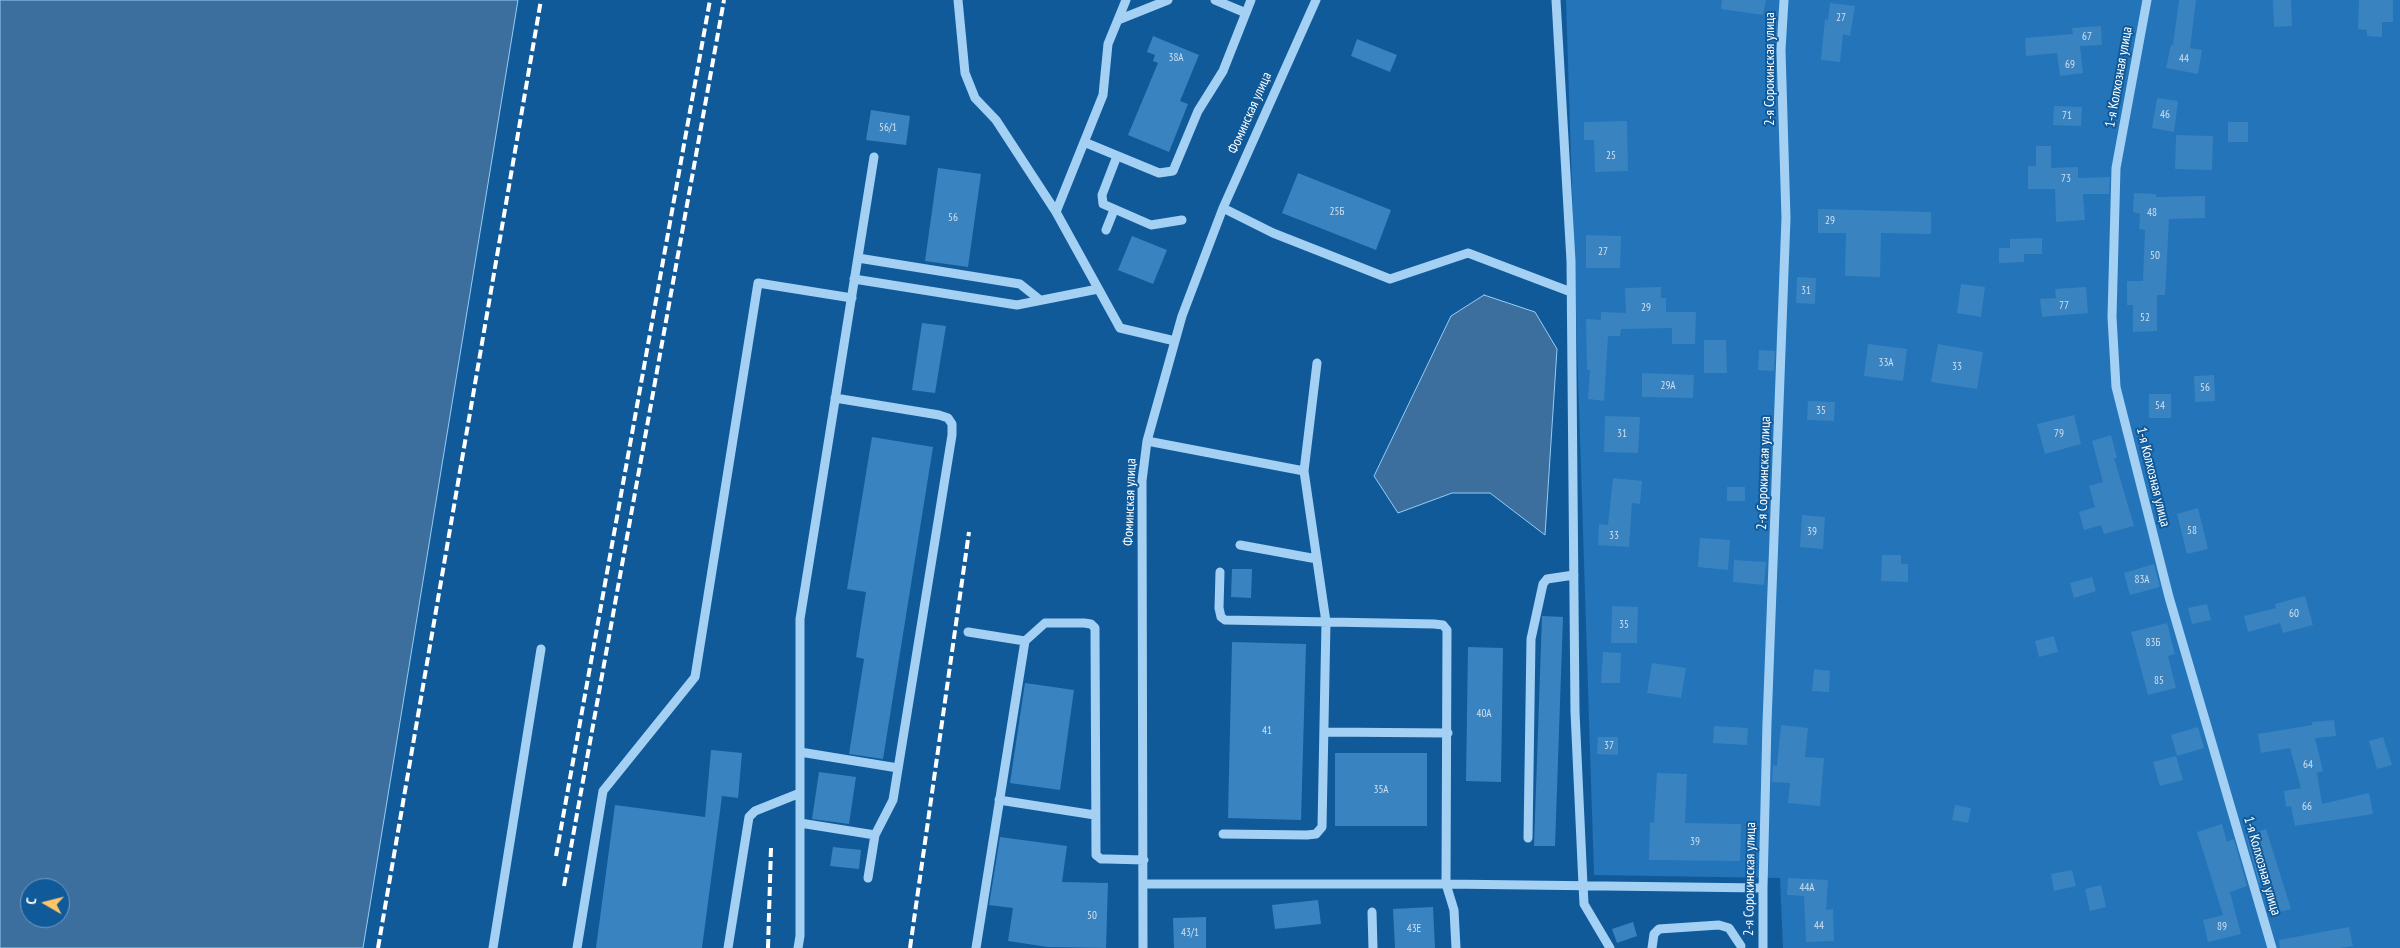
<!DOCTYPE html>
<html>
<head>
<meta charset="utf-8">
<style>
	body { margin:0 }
	#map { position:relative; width:2400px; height:948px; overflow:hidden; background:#115a9a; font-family:"PT Sans Narrow",sans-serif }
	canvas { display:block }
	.north { position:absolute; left:20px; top:878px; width:50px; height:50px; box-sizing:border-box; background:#115a9a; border:1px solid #709cc2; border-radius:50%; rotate:278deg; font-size:14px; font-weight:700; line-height:20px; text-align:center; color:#fff }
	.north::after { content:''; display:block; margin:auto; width:18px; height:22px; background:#ffc567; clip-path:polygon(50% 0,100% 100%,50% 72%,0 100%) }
</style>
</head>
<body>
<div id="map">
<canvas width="2400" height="948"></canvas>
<div class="north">С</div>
</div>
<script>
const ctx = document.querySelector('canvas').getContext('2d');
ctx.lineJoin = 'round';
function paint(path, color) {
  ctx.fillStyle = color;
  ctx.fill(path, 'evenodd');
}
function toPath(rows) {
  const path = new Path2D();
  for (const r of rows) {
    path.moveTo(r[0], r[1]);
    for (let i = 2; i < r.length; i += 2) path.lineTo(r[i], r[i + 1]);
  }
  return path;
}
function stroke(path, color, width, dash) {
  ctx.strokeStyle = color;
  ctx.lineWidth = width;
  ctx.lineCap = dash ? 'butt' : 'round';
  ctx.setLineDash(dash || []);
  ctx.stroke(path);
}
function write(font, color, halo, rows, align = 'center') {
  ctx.font = font + ' "PT Sans Narrow",sans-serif';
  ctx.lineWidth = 4;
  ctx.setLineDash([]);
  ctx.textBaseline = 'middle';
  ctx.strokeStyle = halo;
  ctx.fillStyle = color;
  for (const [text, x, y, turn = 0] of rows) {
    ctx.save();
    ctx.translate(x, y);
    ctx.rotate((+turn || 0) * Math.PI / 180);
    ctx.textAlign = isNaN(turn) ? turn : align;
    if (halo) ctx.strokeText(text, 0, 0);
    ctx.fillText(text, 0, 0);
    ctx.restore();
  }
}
const green = toPath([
	[1566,0,2400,0,2400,948,1783,948,1780,878,1594,875]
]);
const water = toPath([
	[0,0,518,0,363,948,0,948,0,0],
	[30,888,60,888,60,918,30,918,30,888],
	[1484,295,1535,312,1557,349,1545,535,1490,493,1452,493,1398,513,1374,476,1451,316,1484,295]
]);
const building = toPath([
	[1722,0,1766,0,1763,15,1721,9],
	[2179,0,2196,0,2190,48,2202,50,2198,74,2166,68,2171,45,2173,45],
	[2273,0,2291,0,2292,26,2274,27],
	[2359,0,2393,0,2393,22,2382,22,2382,37,2367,36,2367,30,2358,29],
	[1830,3,1855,6,1850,36,1843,34,1840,62,1821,60,1825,19,1828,20],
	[2101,26,2102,45,2080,46,2083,73,2060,76,2057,53,2026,56,2025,38,2073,34,2072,28],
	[1153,36,1199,55,1180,101,1188,104,1169,152,1128,135,1158,63,1153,61,1155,55,1147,52],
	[1357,39,1397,55,1390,72,1351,56],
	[2157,98,2178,101,2174,132,2152,128],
	[2054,106,2082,107,2081,126,2053,125],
	[871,110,910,116,906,145,866,140],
	[1627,121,1628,171,1595,172,1594,140,1584,140,1584,122],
	[2228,122,2248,122,2248,142,2228,142],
	[2176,135,2213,136,2212,170,2175,169],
	[2036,146,2051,146,2051,168,2078,167,2078,178,2110,177,2109,194,2083,194,2085,220,2056,222,2055,189,2028,189,2028,166,2036,166],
	[938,168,981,174,968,267,925,261],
	[1298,173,1391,210,1376,250,1282,213],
	[2134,193,2156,194,2156,197,2205,196,2205,218,2169,219,2165,295,2157,295,2157,331,2133,332,2133,305,2127,305,2127,281,2143,281,2145,230,2139,229,2140,214,2133,212],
	[1818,209,1931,212,1931,234,1881,233,1880,277,1845,276,1846,233,1818,233],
	[1586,235,1621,236,1620,268,1586,268],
	[1132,236,1167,250,1153,284,1118,270],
	[2042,238,2042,254,2024,254,2024,262,1999,263,1999,248,2010,248,2010,239],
	[1797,277,1816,278,1815,304,1796,303],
	[1961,284,1985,287,1981,317,1957,313],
	[1661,287,1661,298,1666,298,1666,312,1696,312,1695,344,1672,344,1672,328,1621,329,1620,336,1608,336,1604,401,1588,399,1590,370,1587,370,1586,319,1601,320,1601,312,1626,313,1625,288],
	[2086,287,2088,313,2042,317,2040,299,2056,298,2055,289],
	[922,323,946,326,935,393,912,390],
	[1704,340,1726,340,1727,373,1704,373],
	[1868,344,1907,349,1903,381,1864,376],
	[1938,344,1983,352,1977,389,1931,382],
	[1759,350,1775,351,1774,371,1758,370],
	[1642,373,1694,375,1693,398,1642,397],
	[2214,375,2215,401,2195,402,2194,376],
	[2149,394,2171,394,2171,418,2149,418],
	[1808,401,1835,402,1834,421,1807,420],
	[2074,415,2081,444,2045,454,2037,424],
	[1605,416,1640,417,1638,453,1604,452],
	[2111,435,2117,458,2114,458,2134,526,2104,534,2101,525,2084,530,2079,512,2095,507,2089,486,2103,482,2092,441],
	[872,437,933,447,883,759,849,754,864,659,856,657,866,592,847,589],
	[1613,478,1642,481,1640,504,1632,503,1629,547,1598,545,1599,524,1608,525],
	[1727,487,1745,487,1745,501,1727,501],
	[2198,508,2208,549,2187,554,2177,514],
	[1802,515,1825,517,1823,549,1800,547],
	[1700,538,1730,540,1728,570,1698,567],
	[1882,555,1901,555,1901,564,1908,564,1908,582,1881,581],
	[1734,560,1766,562,1764,585,1733,582],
	[2154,564,2160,587,2130,595,2124,573],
	[1232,569,1252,569,1251,598,1231,597],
	[2092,577,2096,591,2074,598,2070,583],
	[2305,596,2313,625,2283,633,2280,623,2248,632,2244,616,2276,608,2275,604],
	[2207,604,2211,620,2192,624,2188,608],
	[1612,606,1638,607,1637,643,1611,643],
	[1542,616,1563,617,1555,846,1534,846],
	[2167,623,2175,654,2168,656,2176,688,2148,695,2131,632],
	[2054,636,2058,652,2039,657,2035,641],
	[1232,642,1306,644,1301,820,1228,818],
	[1468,647,1503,648,1501,782,1466,781],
	[1603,652,1621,653,1620,683,1601,683],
	[1652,663,1686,668,1681,698,1647,693],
	[1814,669,1830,671,1829,692,1812,691],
	[1025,683,1074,690,1060,790,1010,783],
	[2334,720,2336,736,2315,738,2323,771,2317,773,2322,804,2369,793,2373,814,2295,826,2291,806,2286,807,2284,791,2301,788,2290,748,2261,753,2258,734,2312,725,2312,722],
	[1781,725,1808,728,1805,757,1824,758,1820,806,1788,803,1790,783,1772,782,1773,765,1777,766],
	[1714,726,1748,728,1747,745,1713,743],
	[2198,727,2204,748,2177,756,2171,735],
	[1598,737,1618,737,1618,755,1597,754],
	[2383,737,2392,765,2377,769,2369,741],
	[711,750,742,753,738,798,722,796,702,948,596,948,615,805,705,817],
	[1335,753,1427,753,1427,826,1335,826],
	[2176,756,2183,780,2160,786,2153,762],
	[819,772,856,777,849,824,812,819],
	[1657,773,1687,774,1685,823,1741,824,1740,861,1649,860,1650,822,1654,823],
	[1955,805,1971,808,1968,823,1952,820],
	[2222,824,2227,842,2234,839,2247,886,2230,892,2241,934,2208,942,2203,920,2223,915,2197,832],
	[2266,829,2291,909,2273,914,2264,881,2259,883,2246,836],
	[1000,837,1067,846,1062,882,1108,883,1106,948,1048,947,1008,941,1013,908,989,905],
	[833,847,861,850,859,869,830,866],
	[2072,870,2076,886,2054,891,2051,874],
	[1788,878,1828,880,1826,910,1833,909,1834,941,1806,942,1804,896,1787,895],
	[2101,885,2106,907,2090,911,2085,889],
	[1318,900,1321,924,1275,929,1272,905],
	[1433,907,1435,948,1395,948,1393,909],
	[1206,917,1206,948,1174,948,1173,918],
	[1633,922,1637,936,1617,943,1612,929],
	[2349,927,2353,946,2340,948,2280,948,2279,940]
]);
const minor = toPath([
	[958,0,965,73,975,98,996,120,1056,212,1120,328,1175,341],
	[1215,0,1246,13],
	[1556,0,1571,261,1575,712,1583,885,1584,904,1610,948],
	[2147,0,2116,168,2112,317,2116,387,2169,597,2272,948],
	[1118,20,1168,0],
	[1084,142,1159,173,1173,171,1198,111,1223,71,1251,0],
	[1117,156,1102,195,1103,204,1151,225,1182,220],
	[1223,208,1273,233,1390,279,1468,253,1571,292],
	[1056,212,1103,95,1108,44,1126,0],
	[1106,230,1114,210],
	[858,258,1020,284,1040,300],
	[854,279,1017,305,1098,289],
	[835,398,939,415,948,418,952,424,952,435,893,800,875,835,868,878],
	[1147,441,1304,471,1326,622,1322,827,1316,834,1307,835,1223,834],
	[1304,471,1317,363],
	[1240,545,1317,559],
	[1220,572,1219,608,1221,617,1225,620,1434,624,1443,625,1447,630,1446,884,1454,910,1456,948],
	[968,632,1025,641,976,948],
	[1025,641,1045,623,1084,623,1091,624,1095,628,1096,855,1101,859,1107,859,1144,860],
	[1324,732,1448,733],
	[800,752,898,768],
	[999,800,1095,815],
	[800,823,875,835],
	[1528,838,1531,639,1543,584,1547,579,1574,575],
	[1144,884,1446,884,1763,888],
	[1372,912,1373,948],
	[493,948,541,649],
	[577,948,603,791,695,677,758,283,852,298],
	[728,948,749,817,755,811,800,793],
	[798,948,800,936,800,619,874,157],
	[1143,948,1142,481,1147,441,1182,316,1223,208,1316,0],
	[1652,948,1654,934,1659,929,1719,925,1729,928,1741,946],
	[1763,948,1763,888,1767,723,1786,218,1781,50,1784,0]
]);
const rail = toPath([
	[556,856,710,0],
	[564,886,724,0],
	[378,948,541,0],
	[768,948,771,848],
	[910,948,969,532]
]);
const numberNames = [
	["27",1841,18],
	["67",2087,37],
	["38А",1176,58],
	["44",2184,59],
	["69",2070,65],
	["46",2165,115],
	["71",2067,116],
	["56/1",888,128],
	["25",1611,156],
	["73",2066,179],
	["25Б",1337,212],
	["48",2152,213],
	["56",953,218],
	["29",1830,221],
	["27",1603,252],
	["50",2155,256],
	["31",1806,291],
	["77",2064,306],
	["29",1646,308],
	["52",2145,318],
	["33А",1886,363],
	["33",1957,367],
	["29А",1668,386],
	["56",2205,388],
	["54",2160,406],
	["35",1821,411],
	["31",1622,434],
	["79",2059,434],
	["58",2192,531],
	["39",1812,532],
	["33",1614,536],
	["83А",2142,580],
	["60",2294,614],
	["35",1624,625],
	["83Б",2153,643],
	["85",2159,681],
	["40А",1484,714],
	["41",1267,731],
	["37",1609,746],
	["64",2308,765],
	["35А",1381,790],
	["66",2307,807],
	["39",1695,842],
	["44А",1807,888],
	["50",1092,916],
	["44",1819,926],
	["89",2222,927],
	["43Е",1414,929],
	["43/1",1190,933]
];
const streetNames = [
	["2-я Сорокинская улица",1770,69,-90],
	["1-я Колхозная улица",2119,77,-80],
	["Фоминская улица",1250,113,-66],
	["2-я Сорокинская улица",1764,473,-88],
	["1-я Колхозная улица",2153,477,76],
	["Фоминская улица",1130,502,-88],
	["1-я Колхозная улица",2262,866,74],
	["2-я Сорокинская улица",1750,879,-89]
];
paint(green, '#2374b8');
paint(water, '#3c6f9e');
stroke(water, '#95ccf7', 1);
paint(building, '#3a83c1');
stroke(minor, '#a4d0f4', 9);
stroke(rail, '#fff', 4, [9, 4]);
write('11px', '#cee0f0', null, numberNames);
write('14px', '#fff', '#115a9a', streetNames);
</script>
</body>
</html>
